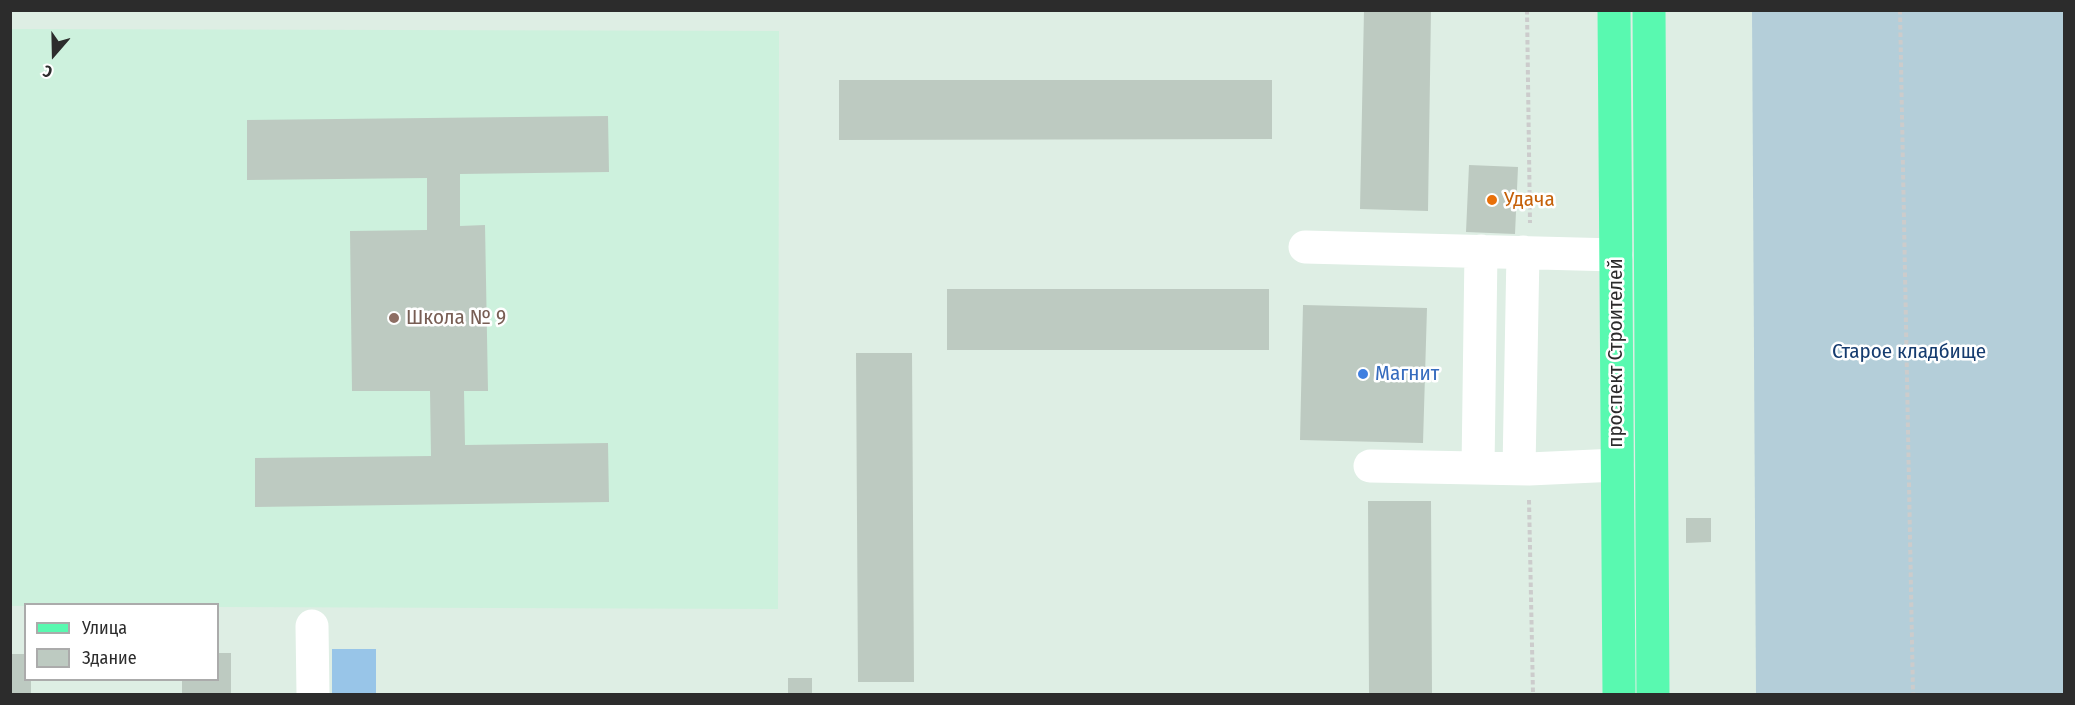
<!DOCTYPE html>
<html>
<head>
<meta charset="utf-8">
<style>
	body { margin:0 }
	#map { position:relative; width:2075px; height:705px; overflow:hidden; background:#deeee4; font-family:"Fira Sans Condensed",sans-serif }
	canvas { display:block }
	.frame { position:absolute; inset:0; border:12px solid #2c2c2c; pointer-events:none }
	.legend { position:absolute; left:24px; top:603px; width:195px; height:78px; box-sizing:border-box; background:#fff; border:2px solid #ababab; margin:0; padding:8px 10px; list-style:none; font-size:18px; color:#2c2c2c }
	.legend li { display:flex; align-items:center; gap:12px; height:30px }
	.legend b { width:30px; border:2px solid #ababab }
	.north { position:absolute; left:24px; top:24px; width:60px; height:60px; -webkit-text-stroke:4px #fff; paint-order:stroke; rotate:200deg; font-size:16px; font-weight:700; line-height:24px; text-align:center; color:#2c2c2c }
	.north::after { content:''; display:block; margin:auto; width:21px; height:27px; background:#2c2c2c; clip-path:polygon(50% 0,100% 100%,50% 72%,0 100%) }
</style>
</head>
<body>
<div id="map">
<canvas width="2075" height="705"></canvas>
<div class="frame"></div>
<ul class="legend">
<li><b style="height:8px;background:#59f9b0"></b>Улица</li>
<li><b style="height:16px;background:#bdcac1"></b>Здание</li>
</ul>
<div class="north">С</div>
</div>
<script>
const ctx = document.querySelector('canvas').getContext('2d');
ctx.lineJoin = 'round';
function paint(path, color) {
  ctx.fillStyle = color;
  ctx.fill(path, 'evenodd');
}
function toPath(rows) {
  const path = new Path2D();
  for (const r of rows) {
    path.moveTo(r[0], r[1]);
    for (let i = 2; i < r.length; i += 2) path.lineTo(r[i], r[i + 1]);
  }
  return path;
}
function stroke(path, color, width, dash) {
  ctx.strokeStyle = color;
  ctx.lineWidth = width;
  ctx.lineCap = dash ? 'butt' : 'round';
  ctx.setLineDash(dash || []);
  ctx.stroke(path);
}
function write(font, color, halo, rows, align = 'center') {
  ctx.font = font + ' "Fira Sans Condensed",sans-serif';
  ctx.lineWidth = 5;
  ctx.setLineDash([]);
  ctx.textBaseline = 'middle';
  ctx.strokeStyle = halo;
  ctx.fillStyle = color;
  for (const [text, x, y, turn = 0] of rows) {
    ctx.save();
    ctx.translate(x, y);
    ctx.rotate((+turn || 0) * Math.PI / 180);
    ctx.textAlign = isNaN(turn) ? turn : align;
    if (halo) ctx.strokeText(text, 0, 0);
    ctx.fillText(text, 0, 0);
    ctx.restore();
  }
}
const education = toPath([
	[11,29,779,31,778,609,218,607,218,604,11,606]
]);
const green = toPath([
	[332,649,376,649,376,694,332,694]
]);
const cemetery = toPath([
	[1752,11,2064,11,2064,694,1756,694]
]);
const building = toPath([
	[1364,10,1431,10,1428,211,1360,209],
	[839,80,1272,80,1272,139,839,140],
	[608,116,609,172,460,174,460,226,485,225,488,391,464,391,465,445,608,443,609,502,255,507,255,458,431,456,430,391,352,391,350,231,427,230,427,178,247,180,247,120],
	[1469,165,1518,167,1515,234,1466,232],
	[947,289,1269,289,1269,350,947,350],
	[1303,305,1427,308,1423,443,1300,440],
	[856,353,912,353,914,682,858,682],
	[1368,501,1431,501,1432,694,1369,694],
	[1686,518,1711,518,1711,542,1686,543],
	[218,653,231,653,231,694,182,694,182,680,218,680],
	[10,654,26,654,26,680,31,680,31,694,10,694],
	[788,678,812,678,812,694,788,694]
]);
const path = toPath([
	[1527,10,1530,223],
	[1900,10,1913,694],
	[1529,500,1533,694]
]);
const minor = toPath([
	[1305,247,1616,255],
	[1370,466,1529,469,1617,465],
	[1478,468,1481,251],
	[1519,469,1523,252],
	[312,626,313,694]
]);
const major = toPath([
	[1614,10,1619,694],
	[1649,10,1653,694]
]);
const markers = [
	[1492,200,6,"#e8710a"],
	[394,318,6,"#8d6e63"],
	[1363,374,6,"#3f7fe0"]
];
const foodNames = [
	["Удача",1504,200]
];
const educationNames = [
	["Школа № 9",406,318]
];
const parkNames = [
	["Старое кладбище",1909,352]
];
const streetNames = [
	["проспект Строителей",1616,353,-90]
];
const shopNames = [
	["Магнит",1375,374]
];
paint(education, '#cdf1dd');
paint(green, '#98c5e8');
paint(cemetery, '#b4ced9');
paint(building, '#bdcac1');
stroke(path, '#ccc', 4, [4.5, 3]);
stroke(minor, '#fff', 33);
stroke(major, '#59f9b0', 33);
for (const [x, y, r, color] of markers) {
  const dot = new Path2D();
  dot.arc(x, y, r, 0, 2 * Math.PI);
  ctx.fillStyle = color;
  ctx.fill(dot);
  stroke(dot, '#fff', 2);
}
write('21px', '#c56008', '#fff', foodNames, 'left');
write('21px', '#785e54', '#fff', educationNames, 'left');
write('21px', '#163c6f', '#fff', parkNames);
write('21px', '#2c2c2c', '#fff', streetNames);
write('21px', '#366cbe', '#fff', shopNames, 'left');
</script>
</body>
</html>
